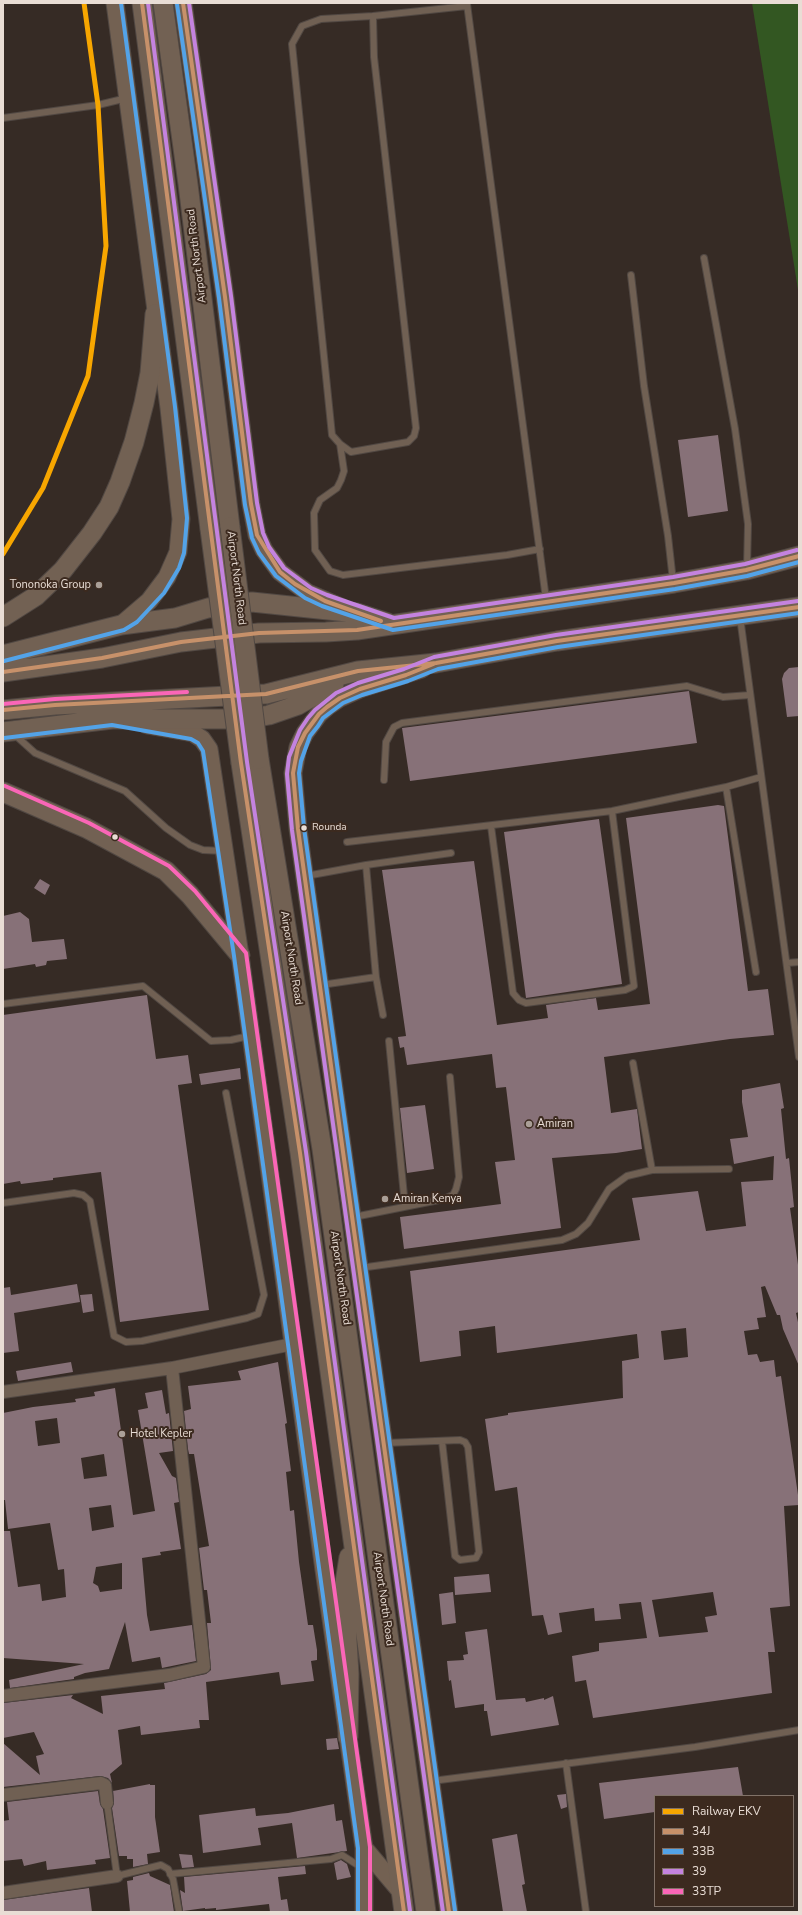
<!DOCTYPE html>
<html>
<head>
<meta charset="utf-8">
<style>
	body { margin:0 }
	#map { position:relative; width:802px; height:1915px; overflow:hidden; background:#362b25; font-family:"Nunito Sans",sans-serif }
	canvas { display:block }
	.frame { position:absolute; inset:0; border:4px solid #e9ddd5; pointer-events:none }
	.legend { position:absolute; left:654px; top:1795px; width:140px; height:112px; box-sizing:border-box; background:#3c2a1f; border:1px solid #817268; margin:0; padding:5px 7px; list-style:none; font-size:12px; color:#e9ddd5 }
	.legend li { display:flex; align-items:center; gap:8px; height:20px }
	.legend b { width:20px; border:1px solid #817268 }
</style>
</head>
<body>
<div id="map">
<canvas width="802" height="1915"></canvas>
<div class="frame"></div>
<ul class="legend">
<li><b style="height:5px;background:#f7a600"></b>Railway EKV</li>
<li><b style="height:5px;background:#c7916a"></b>34J</li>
<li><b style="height:5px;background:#53a3e8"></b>33B</li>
<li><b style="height:5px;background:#c483df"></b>39</li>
<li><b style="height:5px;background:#fa66b7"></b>33TP</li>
</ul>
</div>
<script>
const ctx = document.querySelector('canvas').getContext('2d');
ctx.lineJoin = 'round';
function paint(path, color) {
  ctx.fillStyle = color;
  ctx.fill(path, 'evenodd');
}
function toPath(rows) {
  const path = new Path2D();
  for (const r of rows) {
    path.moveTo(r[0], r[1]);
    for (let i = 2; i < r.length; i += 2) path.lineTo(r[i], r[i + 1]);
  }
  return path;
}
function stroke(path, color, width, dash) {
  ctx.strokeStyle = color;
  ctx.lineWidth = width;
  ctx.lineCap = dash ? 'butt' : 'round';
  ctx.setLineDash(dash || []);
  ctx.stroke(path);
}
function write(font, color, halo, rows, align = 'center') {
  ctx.font = font + ' "Nunito Sans",sans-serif';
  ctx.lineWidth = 4;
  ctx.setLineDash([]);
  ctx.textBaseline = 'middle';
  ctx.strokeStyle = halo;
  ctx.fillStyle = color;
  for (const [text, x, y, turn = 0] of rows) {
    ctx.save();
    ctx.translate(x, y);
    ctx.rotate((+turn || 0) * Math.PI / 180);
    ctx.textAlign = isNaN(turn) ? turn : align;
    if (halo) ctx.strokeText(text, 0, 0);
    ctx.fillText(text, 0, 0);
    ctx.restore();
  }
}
const green = toPath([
	[752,3,799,3,799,296]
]);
const building = toPath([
	[718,435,728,511,688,517,678,440],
	[799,667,799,716,787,717,782,679,784,673,789,668],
	[689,691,697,743,410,781,402,728],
	[718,805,724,806,748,991,768,989,774,1035,730,1039,604,1057,611,1113,637,1109,642,1149,616,1153,552,1158,561,1228,404,1249,400,1217,501,1204,495,1162,515,1160,506,1087,496,1088,492,1054,407,1065,404,1047,400,1048,398,1037,406,1036,382,870,474,861,497,1025,548,1018,546,1005,596,998,598,1010,650,1004,626,818],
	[599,819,622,984,526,998,504,832],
	[40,879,50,885,45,895,34,888],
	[20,912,29,919,32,942,64,939,67,959,47,961,46,965,36,967,35,964,3,969,3,916],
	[147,995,156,1059,188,1055,192,1083,178,1085,209,1310,120,1322,101,1172,53,1178,53,1180,21,1184,20,1181,3,1184,3,1015],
	[240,1068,241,1079,201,1085,199,1074],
	[780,1083,784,1108,781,1109,786,1159,789,1158,794,1207,790,1208,799,1272,799,1312,796,1313,799,1327,799,1366,783,1329,780,1315,777,1315,765,1286,761,1287,766,1317,757,1318,759,1329,744,1331,748,1355,757,1354,760,1362,774,1360,776,1377,781,1376,799,1502,799,1505,784,1506,790,1606,770,1608,775,1652,768,1652,772,1693,593,1718,586,1680,575,1682,572,1656,599,1651,599,1643,647,1638,641,1602,619,1604,621,1619,595,1621,594,1608,559,1613,562,1632,548,1635,543,1615,532,1616,517,1487,495,1491,485,1419,508,1415,508,1413,623,1398,622,1361,639,1358,637,1334,497,1353,495,1326,459,1331,461,1356,420,1362,410,1271,640,1240,632,1198,698,1191,706,1231,746,1226,741,1182,773,1180,774,1156,734,1164,730,1139,748,1137,742,1102,742,1090],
	[686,1328,688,1357,664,1360,661,1331],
	[713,1592,717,1615,705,1617,708,1632,659,1637,652,1600],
	[425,1105,434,1169,407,1173,400,1108],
	[77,1284,80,1302,14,1313,19,1351,3,1353,3,1288,10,1287,11,1295],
	[92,1294,94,1311,83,1313,80,1295],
	[71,1362,73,1372,18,1381,16,1371],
	[278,1362,287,1423,285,1424,291,1471,286,1472,290,1511,294,1510,299,1562,308,1625,313,1625,317,1650,317,1660,311,1661,314,1681,281,1685,279,1672,206,1682,209,1720,199,1720,200,1728,141,1735,140,1726,118,1730,122,1764,110,1774,112,1783,108,1778,100,1776,3,1787,3,1743,40,1775,36,1756,44,1754,34,1732,3,1738,3,1703,73,1695,71,1698,103,1714,101,1696,165,1689,164,1683,206,1674,211,1670,207,1623,211,1623,207,1590,204,1590,199,1548,209,1546,194,1454,189,1454,188,1449,184,1411,191,1409,188,1386,241,1380,238,1371],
	[115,1388,133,1515,155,1511,138,1410,148,1408,145,1393,162,1390,166,1414,169,1413,173,1451,159,1453,172,1476,176,1478,179,1502,174,1503,181,1549,160,1552,161,1555,142,1558,147,1615,150,1631,192,1625,196,1661,162,1668,160,1657,132,1662,125,1622,109,1669,85,1673,74,1677,74,1679,10,1688,9,1680,84,1664,3,1658,3,1531,10,1531,18,1587,40,1584,42,1601,66,1597,64,1569,58,1570,50,1523,8,1529,5,1500,3,1500,3,1413,33,1407,76,1402,75,1399,95,1396,94,1392],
	[57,1418,60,1443,38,1446,35,1421],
	[104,1454,107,1476,84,1479,81,1458],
	[111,1505,114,1527,92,1531,89,1508],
	[122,1563,122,1589,100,1592,98,1586,93,1583,96,1567],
	[489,1574,491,1592,455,1595,454,1577],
	[453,1592,456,1623,442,1625,439,1594],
	[487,1629,496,1700,525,1698,526,1702,544,1698,544,1700,553,1696,559,1725,491,1736,487,1711,484,1711,484,1704,455,1708,451,1680,449,1681,447,1661,464,1660,463,1655,468,1654,465,1632],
	[337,1738,339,1749,327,1750,326,1739],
	[738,1767,743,1796,655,1796,655,1812,604,1819,599,1783],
	[150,1784,150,1785,155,1785,155,1817,160,1852,147,1854,148,1864,133,1867,133,1859,127,1859,127,1856,119,1856,112,1808,114,1803,113,1789,113,1791],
	[98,1791,100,1804,103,1809,110,1858,95,1860,96,1864,47,1870,46,1861,24,1866,22,1859,3,1861,3,1821,9,1820,7,1802],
	[566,1794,567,1807,561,1809,557,1795],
	[334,1804,336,1821,342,1820,347,1851,297,1858,292,1823,258,1828,261,1845,203,1853,199,1815,255,1808,256,1816,288,1813],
	[517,1834,525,1884,522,1885,527,1912,503,1912,492,1839],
	[179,1854,192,1855,194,1867,182,1868],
	[341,1860,347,1864,351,1877,337,1880,334,1863],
	[305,1866,306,1874,278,1877,281,1900,287,1899,289,1912,270,1912,269,1904,216,1910,216,1908,205,1909,205,1908,183,1911,180,1890,185,1893,184,1877],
	[149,1873,150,1876,170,1885,174,1912,130,1912,127,1881,133,1880,133,1877],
	[89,1888,92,1912,3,1912,3,1900]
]);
const lane = toPath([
	[467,4,546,599],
	[373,16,321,19,302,26,292,44,332,435,340,444,351,452,408,442,414,436,416,428,374,57,373,16,467,6],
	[3,118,98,105,127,98],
	[704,258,735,429,748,524,747,568],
	[631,275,644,386,668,536,673,581],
	[340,444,344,471,341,480,337,488,320,500,314,513,315,550,330,571,343,575,507,555,540,549],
	[740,617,799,1057],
	[15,735,35,753,125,791,166,828,190,845,203,850,223,851],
	[384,780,386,742,394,727,402,723,687,686,723,697,750,695],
	[726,787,756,972],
	[491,826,513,993,519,1000,526,1003,625,990,634,986,612,811],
	[347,842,612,811,726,787,761,777],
	[366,865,451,853],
	[306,876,366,865,376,977,383,1015],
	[787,963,799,962],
	[321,985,376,977],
	[3,1004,143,986,211,1041,231,1040,249,1036],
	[389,1041,405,1206],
	[633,1063,652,1170],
	[3,1203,74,1193,83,1195,90,1201,114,1336,126,1342,142,1341,247,1318,258,1314,264,1295,226,1093],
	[354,1217,444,1199,453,1195,456,1189,459,1177,450,1077],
	[360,1268,562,1240,576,1234,588,1223,609,1189,627,1176,652,1170,729,1169],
	[385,1443,460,1440,465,1442,468,1447,479,1552,476,1558,460,1560,455,1556,442,1441],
	[566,1763,586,1912],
	[432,1781,695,1747,799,1730],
	[107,1803,117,1876,161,1865,168,1869,173,1879,179,1912],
	[170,1874,331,1859,342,1855,362,1868]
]);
const street = toPath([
	[3,1392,172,1368,293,1344],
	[3,1696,169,1675,204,1667,172,1368],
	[3,1795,101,1783,105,1785,107,1803],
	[3,1893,117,1876]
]);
const secondary = toPath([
	[115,3,169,408,181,519,178,552,167,577,149,601,121,625],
	[183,3,225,297,251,504,257,535,264,550,280,572,308,593,343,608],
	[422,669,360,689,340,698,327,707,319,714,305,733,298,747,293,773,298,829,449,1912],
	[147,725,193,733,202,739,209,749,240,955,324,1570,364,1848,364,1912],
	[364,1848,402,1893]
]);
const primary = toPath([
	[142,3,210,529],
	[163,3,188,184,230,527],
	[3,617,36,596,63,570,92,533,109,507,120,482,134,442,144,403,150,373,155,314],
	[3,655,121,625,175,618,208,608,252,602,357,613,388,623],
	[3,672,102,658,181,642,259,633,326,632,357,630,674,583,746,570,799,556],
	[3,710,55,705,266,694,358,671,436,663,557,641,799,607],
	[3,732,112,719,246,719,269,715,298,705,334,684],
	[259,759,322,1149,426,1912],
	[241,763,300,1153,404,1912],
	[3,792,86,828,166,871,190,895,240,955],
	[348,1737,349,1674,344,1589,349,1557]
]);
const primaryBridge = toPath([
	[230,527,259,759],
	[210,529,241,763]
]);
const bus1 = toPath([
	[142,3,241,763,300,1153,404,1912],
	[183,3,225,297,251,504,257,535,280,572,295,584,325,601,381,621],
	[436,663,406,675,360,689,340,698,327,707,319,714,305,733,298,747,293,773,298,829,449,1912],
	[3,672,102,658,181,642,259,633,357,630,674,583,746,570,799,556],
	[3,710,55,705,266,694,358,671,436,663,557,641,799,607]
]);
const bus2 = toPath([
	[177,4,219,298,245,505,252,538,259,553,276,576,305,598,322,606,393,630,675,589,747,576,799,562],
	[4,661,124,630,137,622,164,593,179,568,184,553,187,518,175,407,121,3],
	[4,738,112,725,191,739,198,743,203,751,234,956,358,1848,358,1912],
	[455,1911,304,828,299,773,301,761,310,736,318,726,323,718,343,703,362,695,408,681,438,669,558,647,799,613]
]);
const bus3 = toPath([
	[148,3,247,762,306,1152,410,1911],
	[189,3,231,296,257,503,263,533,269,547,284,568,311,588,327,595,394,618,673,577,745,564,797,550],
	[443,1912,292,830,287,774,289,757,300,730,308,718,315,710,336,693,358,683,404,669,434,657,556,635,798,601]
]);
const bus4 = toPath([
	[3,704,55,699,187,692],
	[5,786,89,823,169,866,195,891,246,953,370,1847,370,1912]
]);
const rail1 = toPath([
	[3,554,43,488,88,376,106,246,98,105,84,3]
]);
const markers = [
	[99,585,4,"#aa9f97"],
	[304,828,3.5,"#e9ddd5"],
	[115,837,3.5,"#e9ddd5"],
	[529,1124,4,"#aa9f97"],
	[385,1199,4,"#aa9f97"],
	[122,1434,4,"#aa9f97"]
];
const busNames = [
	["Rounda",312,828]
];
const streetNames = [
	["Airport North Road",197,256,-97],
	["Airport North Road",236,578,83],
	["Airport North Road",291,958,81],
	["Airport North Road",340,1278,82],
	["Airport North Road",383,1599,82]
];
const poiNames = [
	["Tononoka Group",91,585,"right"],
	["Amiran",537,1124],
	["Amiran Kenya",393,1199],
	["Hotel Kepler",130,1434]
];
paint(green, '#335722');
paint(building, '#877178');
stroke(lane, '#514843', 8);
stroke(street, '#514843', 14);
stroke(secondary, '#514843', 19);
stroke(primary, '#514843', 21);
stroke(lane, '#706053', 6);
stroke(street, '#706053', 12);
stroke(secondary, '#736152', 17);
stroke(primary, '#726153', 19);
stroke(primaryBridge, '#514843', 21, []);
stroke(primaryBridge, '#726153', 19);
stroke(bus1, '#c7916a', 4);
stroke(bus2, '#53a3e8', 4);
stroke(bus3, '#c483df', 4);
stroke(bus4, '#fa66b7', 4);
stroke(rail1, '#f7a600', 5);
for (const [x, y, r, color] of markers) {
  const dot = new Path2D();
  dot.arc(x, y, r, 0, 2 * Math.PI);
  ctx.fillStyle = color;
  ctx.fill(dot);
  stroke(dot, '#3c2a1f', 1.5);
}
write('10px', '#e9ddd5', '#3c2a1f', busNames, 'left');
write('11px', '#e9ddd5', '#3c2a1f', streetNames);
write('11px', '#e9ddd5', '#3c2a1f', poiNames, 'left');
</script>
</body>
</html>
